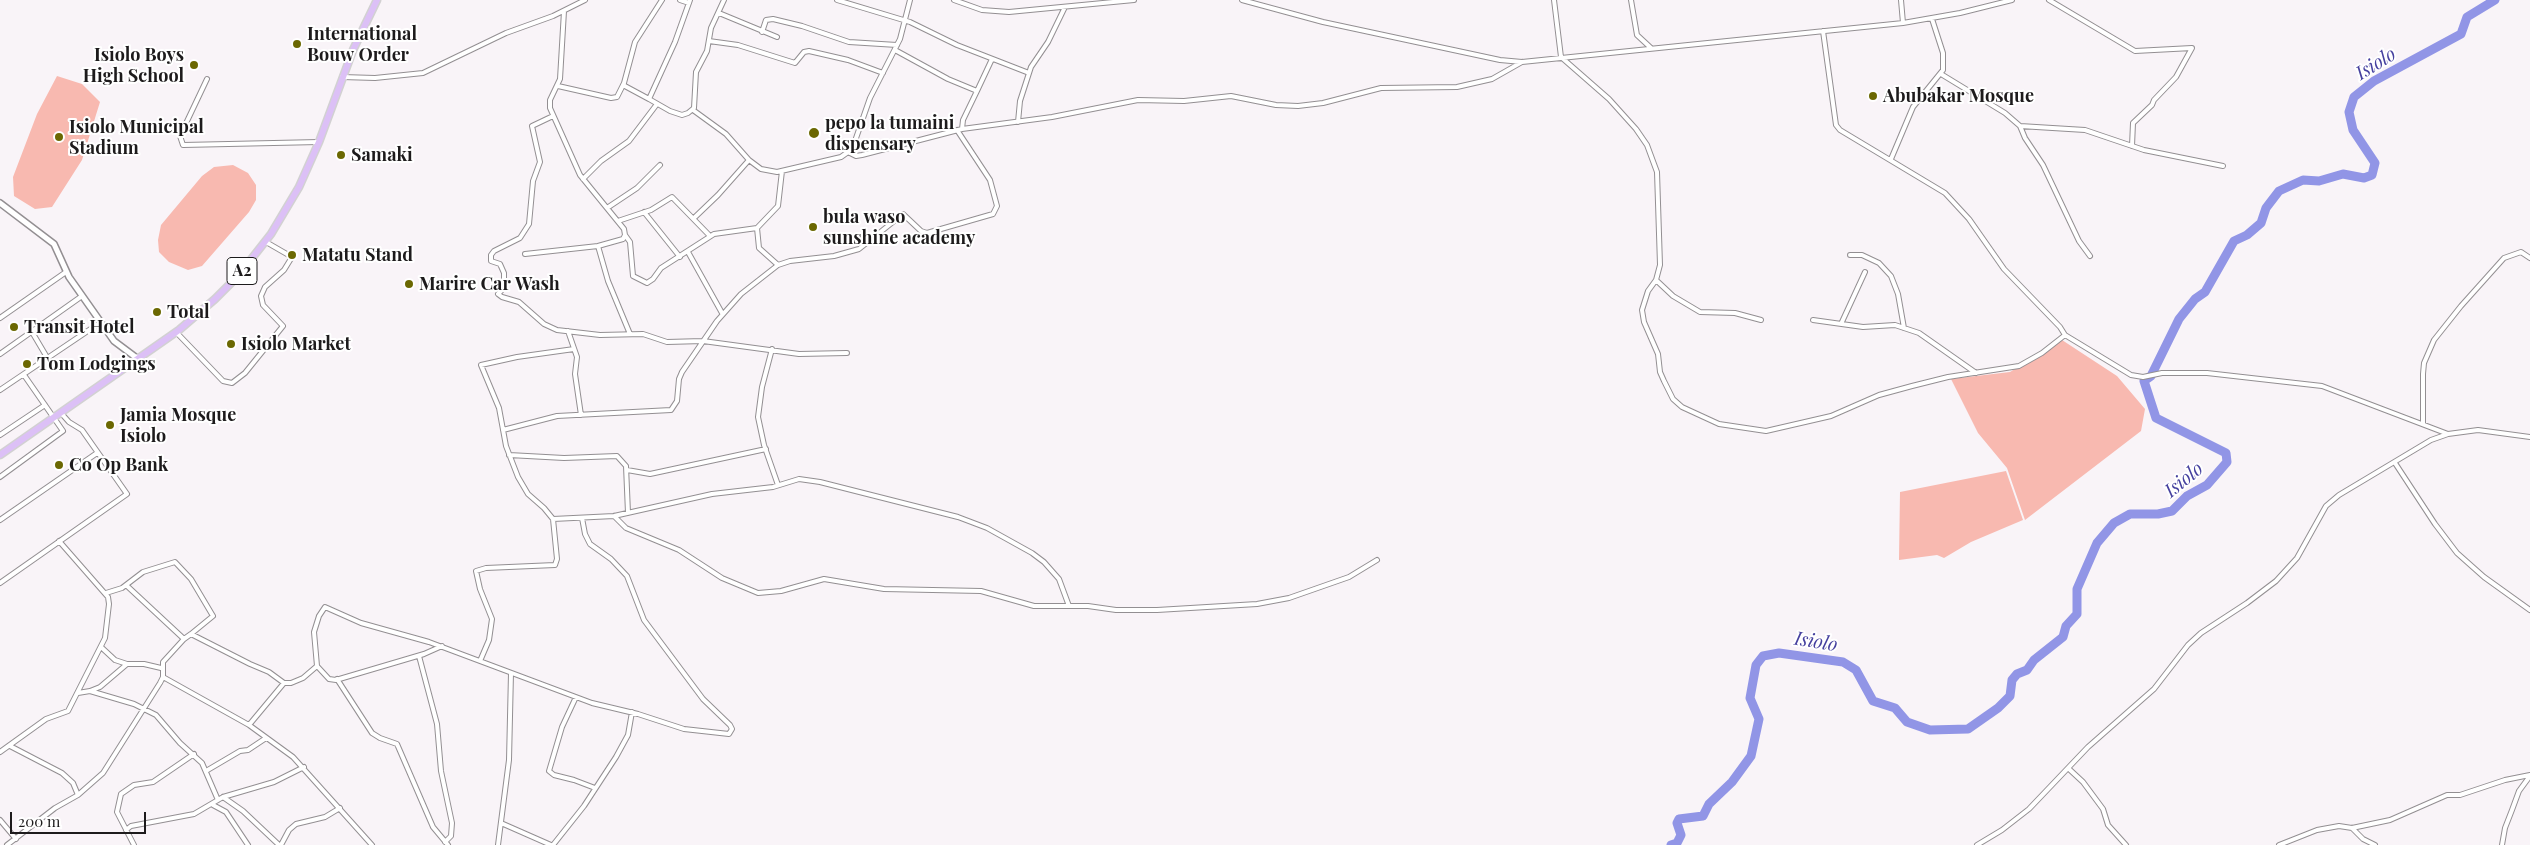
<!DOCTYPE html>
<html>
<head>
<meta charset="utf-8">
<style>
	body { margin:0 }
	#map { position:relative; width:2530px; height:845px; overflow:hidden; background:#f9f4f8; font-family:"Playfair Display",serif }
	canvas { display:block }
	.scale { position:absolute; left:10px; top:812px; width:136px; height:22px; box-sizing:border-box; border:2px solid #1d1b1c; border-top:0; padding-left:6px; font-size:15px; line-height:18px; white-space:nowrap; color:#1d1b1c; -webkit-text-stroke:4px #fff; paint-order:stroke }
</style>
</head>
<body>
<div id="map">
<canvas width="2530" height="845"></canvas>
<div class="scale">200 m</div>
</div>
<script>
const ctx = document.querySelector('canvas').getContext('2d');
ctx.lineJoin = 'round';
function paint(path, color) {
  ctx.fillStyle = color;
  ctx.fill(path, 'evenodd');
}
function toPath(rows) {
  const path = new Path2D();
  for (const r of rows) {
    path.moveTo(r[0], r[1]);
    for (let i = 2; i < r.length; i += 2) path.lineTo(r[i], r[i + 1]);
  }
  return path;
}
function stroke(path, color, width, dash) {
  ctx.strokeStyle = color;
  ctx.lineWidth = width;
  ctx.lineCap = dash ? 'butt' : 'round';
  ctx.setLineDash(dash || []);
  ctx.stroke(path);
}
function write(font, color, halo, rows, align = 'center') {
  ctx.font = font + ' "Playfair Display",serif';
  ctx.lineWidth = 4;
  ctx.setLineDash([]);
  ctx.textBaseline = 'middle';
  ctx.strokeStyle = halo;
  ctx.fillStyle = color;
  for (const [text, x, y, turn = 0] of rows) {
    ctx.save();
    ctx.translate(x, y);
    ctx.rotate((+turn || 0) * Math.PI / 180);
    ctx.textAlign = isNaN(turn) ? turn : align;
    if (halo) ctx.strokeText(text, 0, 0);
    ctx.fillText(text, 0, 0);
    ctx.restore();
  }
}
const green = toPath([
	[57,76,82,84,100,102,82,160,52,207,35,209,14,196,13,177,37,114],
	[233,165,248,173,256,185,256,200,249,212,202,266,188,270,169,262,159,252,158,240,161,225,202,176,214,167],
	[2062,340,2117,376,2145,409,2141,431,2025,520,2007,468,1978,433,1951,379,2010,372],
	[2006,471,2023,520,1971,542,1944,558,1937,555,1899,560,1900,492]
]);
const river = toPath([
	[1671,845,1677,843,1681,835,1677,823,1679,819,1703,816,1709,804,1732,782,1751,756,1759,719,1750,698,1756,665,1763,656,1779,653,1843,662,1856,670,1873,701,1895,708,1907,722,1930,730,1968,729,1998,708,2010,696,2012,680,2017,674,2027,670,2034,660,2063,637,2066,626,2077,614,2077,589,2097,543,2114,523,2130,514,2158,514,2172,511,2187,496,2207,485,2227,462,2226,453,2156,418,2144,381,2151,376,2179,319,2195,299,2205,292,2234,241,2247,235,2261,223,2266,208,2279,191,2303,180,2319,181,2343,174,2364,178,2372,175,2375,163,2353,130,2349,112,2354,97,2374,81,2461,34,2467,17,2495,0]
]);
const minor = toPath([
	[680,0,689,3],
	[690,0,675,42,649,99,670,111,682,115,688,113,694,108,696,72,707,51,711,28,724,0],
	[837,0,910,22,957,45,1029,73],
	[954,0,982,10,1009,12,1134,0],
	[1242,0,1323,22,1500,60,1522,62,1903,23,1960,13,2012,0],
	[1554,0,1561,57,1609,99,1636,129,1647,145,1657,172,1660,265,1656,280,1648,291,1642,310,1644,322,1658,354,1660,372,1664,381,1673,399,1682,407,1719,424,1766,431,1831,416,1879,395,1912,386,1948,377,2019,366,2042,353,2065,335],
	[1631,0,1637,35,1651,48],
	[1901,0,1903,23],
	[2049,0,2135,51,2192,48,2176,77,2154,100,2152,105,2133,123,2132,146],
	[719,13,777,37],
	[1823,31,1836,125,1840,130,1945,193,1969,219,2004,269,2060,327,2065,335,2131,375,2143,377,2162,373,2207,373,2322,386,2448,434],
	[762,32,766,20,773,19,802,26,849,42,897,45],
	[709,41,738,45,795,63,804,52,809,51,848,60,883,73],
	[895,50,948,79,977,91,992,59],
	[1941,74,2005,113,2020,126,2025,138,2043,165,2079,241,2090,256],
	[342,77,375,78,423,73,506,33,553,16,585,0],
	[207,79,180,136,183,145,319,142],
	[623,85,649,99],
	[558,86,611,98,617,97,624,83,635,42,662,0],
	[693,110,726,134,749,160,761,169,777,172,841,157,848,152,855,141,870,98,900,39,910,0],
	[553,116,532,126,540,162,533,181,529,224,520,238,494,251,491,255,491,261,500,264,504,273,504,288,498,294,502,297,519,302,544,324,557,330,600,335,643,334,667,342,703,341,799,354,847,353],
	[1018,122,1020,101,1031,67,1048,42,1065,7],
	[2020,126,2085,130,2144,150,2223,166],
	[962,129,963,120,977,91],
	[848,152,856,156,862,155,962,129,1052,117,1138,100,1184,101,1231,96,1276,105,1298,106,1323,103,1381,88,1457,87,1492,79,1522,62],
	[1891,159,1913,107,1943,70,1943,53,1932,19],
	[583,179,601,161,629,141,657,104],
	[607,208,637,188,660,165],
	[644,212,680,257],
	[694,218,718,195,749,160],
	[618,221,651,210,672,197,710,236],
	[625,235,630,242,633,276,647,283,653,279,661,268,714,234,757,228],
	[598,246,608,281,630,334],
	[688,252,722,313],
	[525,254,598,246,623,239,625,235,624,229,580,175,550,108,550,100,560,79,564,11],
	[1850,255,1862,255,1879,263,1891,276,1898,294,1904,328],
	[778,265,759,248,757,228,778,206,782,171],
	[1656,280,1673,296,1700,312,1735,313,1761,320],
	[0,318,66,272],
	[1813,320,1863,327,1895,325,1919,333,1976,373],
	[1841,324,1865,272],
	[568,331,577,357,575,374,581,415],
	[32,332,48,359],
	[176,332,223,381,232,383,245,373,283,326,263,305,261,296,265,287,284,270,292,257,266,242],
	[574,349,517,357,481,365,499,408,506,446,518,477,528,494,544,508,553,519,614,516,712,494,773,487,799,479,820,482,958,517,987,528,1032,553,1044,562,1059,579,1069,606],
	[772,349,762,387,758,417,764,445,778,485],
	[0,354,82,296],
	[0,390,101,322],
	[2423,424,2423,374,2424,363,2434,340,2461,306,2504,258,2521,252,2530,258],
	[503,430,557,416,671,410,677,401,679,379,682,372,717,321,741,294,778,265,790,261,834,256,859,249,903,214,921,231,927,233,993,214,997,206,990,180,957,130],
	[0,435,45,405],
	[509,455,564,458,617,456,626,466,628,513],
	[2395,463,2435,524,2457,553,2484,577,2530,610],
	[627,470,650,474,766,449],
	[0,477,63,431,24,375],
	[614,516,626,528,679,550,722,578,758,593,781,591,824,579,884,589,981,591,1034,606,1088,606,1116,610,1157,610,1257,604,1289,598,1349,577,1377,560],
	[0,520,97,453],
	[0,583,127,494,82,430,69,422,61,413],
	[126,585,184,639],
	[106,593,122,588,143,572,175,562,191,579,213,616,191,634],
	[101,647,115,660,127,664],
	[419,656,437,724,441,771,452,823,451,836,445,842],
	[480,661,489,640,492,619,480,589,476,571,486,568,555,565,557,559,553,519],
	[317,666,329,679,336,680,424,654,442,646],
	[163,677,249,725,293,757,372,845],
	[337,679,372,733,380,738,397,744,433,827,448,845],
	[90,691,100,687,127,664,144,664,161,668],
	[78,693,90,691,134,704,156,715,180,743,202,763,218,800],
	[576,697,562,727,549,771,554,775,574,780,595,788],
	[249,725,284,683],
	[10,746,62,773,73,783,78,795],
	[0,752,46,719,68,711,105,638,109,604,108,597,59,541],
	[2069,769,2083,782,2103,809,2108,825,2126,845],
	[206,771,240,751,248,750,266,738],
	[223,797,243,811,279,845],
	[213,805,226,812,248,845],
	[0,820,16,839],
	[501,823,551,845],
	[2352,828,2363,839,2375,845],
	[126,830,131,826,194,814,223,797,274,782,304,767],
	[7,845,55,808,78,795,103,773,160,683,163,677,163,662,184,639,191,634,250,664,269,672,284,683,291,683,303,678,317,666,314,632,319,616,325,607,361,623,429,642,592,703,638,714,684,729,729,734,732,729,730,725,703,699,644,620,627,576,611,559,590,544,585,534,582,518],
	[134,845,117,812,121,794,134,785,153,782,194,754],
	[281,845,289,830,296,824,325,817,340,808],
	[498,845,509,760,511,673],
	[553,845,584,806,616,757,628,735,632,712],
	[1977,845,2002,830,2029,809,2088,747,2154,689,2188,645,2201,633,2247,603,2276,581,2297,558,2326,506,2339,495,2431,440,2448,434,2478,430,2530,437],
	[2279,845,2317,830,2339,826,2352,828,2390,820,2447,795,2460,795,2505,780,2530,775],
	[2502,845,2505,828,2512,810,2519,791,2530,776]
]);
const tertiary = toPath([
	[0,203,54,244,69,277,114,341,138,359]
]);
const trunk = toPath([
	[0,455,179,330,215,299,238,276,271,234,299,187,319,142,353,50,377,0]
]);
const markers = [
	[297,44,5,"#6b6802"],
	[194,65,5,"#6b6802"],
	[1873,96,5,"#6b6802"],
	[814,133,6,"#6b6802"],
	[59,137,5,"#6b6802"],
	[341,155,5,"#6b6802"],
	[813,227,5,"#6b6802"],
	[292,255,5,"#6b6802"],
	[409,284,5,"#6b6802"],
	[157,312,5,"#6b6802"],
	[14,327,5,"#6b6802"],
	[231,344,5,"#6b6802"],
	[27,364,5,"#6b6802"],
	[110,425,5,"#6b6802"],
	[59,465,5,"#6b6802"]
];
const shields = [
	[242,271,30]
];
const shieldNames = [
	["A2",242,271]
];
const poiNames = [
	["International",307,34],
	["Bouw Order",307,55],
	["Isiolo Boys",184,55,"right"],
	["High School",184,76,"right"],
	["Abubakar Mosque",1883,96],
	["pepo la tumaini",825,123],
	["dispensary",825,144],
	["Isiolo Municipal",69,127],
	["Stadium",69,148],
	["Samaki",351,155],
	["bula waso",823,217],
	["sunshine academy",823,238],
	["Matatu Stand",302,255],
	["Marire Car Wash",419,284],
	["Total",167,312],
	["Transit Hotel",24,327],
	["Isiolo Market",241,344],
	["Tom Lodgings",37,364],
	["Jamia Mosque",120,415],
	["Isiolo",120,436],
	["Co Op Bank",69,465]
];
const waterNames = [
	["Isiolo",2376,64,-32],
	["Isiolo",2184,480,-39],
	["Isiolo",1816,642,9]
];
paint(green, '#f8b9b0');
stroke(river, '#9195e6', 9);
stroke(minor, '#938f92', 6);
stroke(tertiary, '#938f92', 8);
stroke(trunk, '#d2d1d2', 9);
stroke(minor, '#fff', 4);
stroke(tertiary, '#fff', 5);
stroke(trunk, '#dcc0f6', 6);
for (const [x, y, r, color] of markers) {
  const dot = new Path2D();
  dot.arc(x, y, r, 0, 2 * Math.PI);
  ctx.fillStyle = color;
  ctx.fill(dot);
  stroke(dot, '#fff', 2);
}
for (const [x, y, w] of shields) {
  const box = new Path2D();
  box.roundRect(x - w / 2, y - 13.5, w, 27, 4);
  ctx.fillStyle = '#fff';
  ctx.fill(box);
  stroke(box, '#1d1b1c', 1);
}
write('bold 16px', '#1d1b1c', null, shieldNames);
write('bold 18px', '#1d1b1c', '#fff', poiNames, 'left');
write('italic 19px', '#46419f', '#fff', waterNames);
</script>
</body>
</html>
